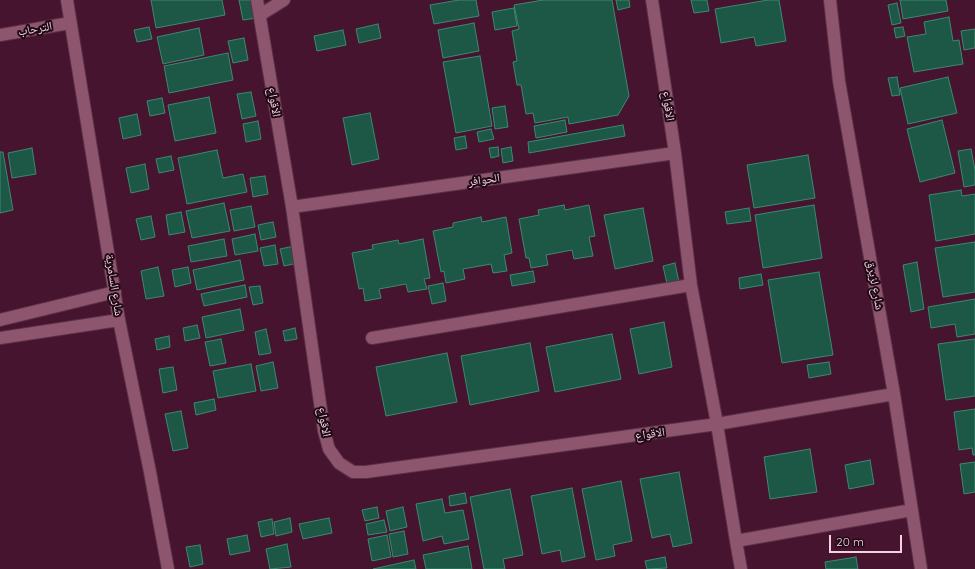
<!DOCTYPE html>
<html>
<head>
<meta charset="utf-8">
<style>
	body { margin:0 }
	#map { position:relative; width:975px; height:569px; overflow:hidden; background:#47142f; font-family:Quicksand,sans-serif }
	canvas { display:block }
	.scale { position:absolute; left:829px; top:535px; width:73px; height:18px; box-sizing:border-box; border:2px solid #f3d1df; border-top:0; padding-left:5px; font-size:12px; line-height:14px; white-space:nowrap; color:#f3d1df; -webkit-text-stroke:3px #200a15; paint-order:stroke }
</style>
</head>
<body>
<div id="map">
<canvas width="975" height="569"></canvas>
<div class="scale">20 m</div>
</div>
<script>
const ctx = document.querySelector('canvas').getContext('2d');
ctx.lineJoin = 'round';
function paint(path, color) {
  ctx.fillStyle = color;
  ctx.fill(path, 'evenodd');
}
function toPath(rows) {
  const path = new Path2D();
  for (const r of rows) {
    path.moveTo(r[0], r[1]);
    for (let i = 2; i < r.length; i += 2) path.lineTo(r[i], r[i + 1]);
  }
  return path;
}
function stroke(path, color, width, dash) {
  ctx.strokeStyle = color;
  ctx.lineWidth = width;
  ctx.lineCap = dash ? 'butt' : 'round';
  ctx.setLineDash(dash || []);
  ctx.stroke(path);
}
function write(font, color, halo, rows, align = 'center') {
  ctx.font = font + ' Quicksand,"Noto Naskh Arabic",sans-serif';
  ctx.lineWidth = 4;
  ctx.setLineDash([]);
  ctx.textBaseline = 'middle';
  ctx.strokeStyle = halo;
  ctx.fillStyle = color;
  for (const [text, x, y, turn = 0] of rows) {
    ctx.save();
    ctx.translate(x, y);
    ctx.rotate((+turn || 0) * Math.PI / 180);
    ctx.textAlign = isNaN(turn) ? turn : align;
    if (halo) ctx.strokeText(text, 0, 0);
    ctx.fillText(text, 0, 0);
    ctx.restore();
  }
}
const building = toPath([
	[151,0,222,0,225,15,156,28,151,0],
	[239,0,254,0,257,18,243,20,239,0],
	[459,0,476,0,479,16,434,24,430,5,459,0],
	[543,0,612,0,629,96,618,115,569,124,568,117,535,123,533,113,526,114,521,85,517,85,513,62,517,61,512,31,519,29,514,5,543,0],
	[616,0,629,0,630,7,618,10,616,0],
	[691,0,707,0,709,11,694,13,691,0],
	[768,0,779,0,786,41,756,46,754,37,721,43,715,9,768,0],
	[900,0,946,0,948,11,903,19,900,0],
	[897,3,901,23,892,25,888,5,897,3],
	[514,8,517,26,495,30,492,12,514,8],
	[949,17,953,41,959,40,963,64,914,72,907,37,926,34,924,22,949,17],
	[474,23,479,51,443,58,438,30,474,23],
	[378,24,381,38,359,43,356,29,378,24],
	[149,27,152,39,137,42,134,30,149,27],
	[903,27,905,36,896,38,894,28,903,27],
	[199,28,204,55,163,64,157,37,199,28],
	[975,29,975,48,964,50,961,31,975,29],
	[343,30,346,45,317,51,314,36,343,30],
	[244,38,248,60,233,63,228,41,244,38],
	[228,53,233,80,169,93,164,66,228,53],
	[480,56,492,126,456,133,443,62,480,56],
	[897,77,900,95,892,96,888,78,897,77],
	[948,77,957,113,908,124,900,88,948,77],
	[251,92,256,116,242,119,237,94,251,92],
	[209,97,216,133,175,141,168,105,209,97],
	[162,98,165,113,150,116,147,101,162,98],
	[505,106,508,127,495,129,492,108,505,106],
	[370,113,379,159,352,165,343,118,370,113],
	[137,114,141,135,123,139,119,118,137,114],
	[565,120,567,132,536,138,534,126,565,120],
	[942,120,955,173,920,182,907,129,942,120],
	[258,121,261,139,246,142,243,124,258,121],
	[623,125,625,136,529,153,528,142,623,125],
	[491,129,494,139,479,142,477,132,491,129],
	[465,136,467,148,456,150,454,138,465,136],
	[498,147,499,156,491,158,489,148,498,147],
	[511,147,513,161,503,163,501,149,511,147],
	[32,148,36,174,12,178,8,153,32,148],
	[971,149,975,170,975,185,964,187,958,151,971,149],
	[217,150,223,178,243,174,247,192,187,204,178,158,217,150],
	[0,152,3,152,13,210,0,213,0,152],
	[808,155,815,198,754,208,747,165,808,155],
	[171,156,174,170,159,173,156,159,171,156],
	[145,164,149,189,131,193,126,168,145,164],
	[265,176,268,194,253,197,250,178,265,176],
	[961,190,962,196,975,194,975,234,936,241,929,195,961,190],
	[224,203,230,231,192,238,186,211,224,203],
	[564,205,565,210,589,205,595,236,589,237,593,256,574,259,572,250,546,255,548,265,531,268,529,258,526,258,519,219,539,215,538,210,564,205],
	[814,205,822,258,763,268,755,215,814,205],
	[251,206,255,227,234,231,230,210,251,206],
	[643,208,653,261,615,269,604,215,643,208],
	[749,208,751,221,727,224,725,212,749,208],
	[181,212,185,232,169,235,166,215,181,212],
	[151,216,155,237,141,240,136,219,151,216],
	[481,217,482,222,506,217,512,253,504,255,507,271,493,273,491,264,463,269,465,279,446,283,444,271,441,272,433,231,453,227,453,223,481,217],
	[273,222,276,237,261,240,258,225,273,222],
	[255,234,258,251,235,255,232,239,255,234],
	[224,239,227,256,191,262,188,246,224,239],
	[423,239,430,278,424,279,427,289,408,292,406,284,379,289,381,298,365,301,363,288,359,289,352,253,373,249,372,245,398,240,399,244,423,239],
	[975,242,975,292,943,297,935,248,975,242],
	[275,245,278,264,264,266,260,248,275,245],
	[294,246,298,263,284,266,280,249,294,246],
	[240,260,244,280,197,290,193,270,240,260],
	[917,262,924,309,911,312,903,265,917,262],
	[675,263,679,282,667,284,663,266,675,263],
	[158,267,164,296,146,299,141,271,158,267],
	[188,267,191,283,175,287,172,270,188,267],
	[533,271,535,282,512,286,510,275,533,271],
	[819,272,833,355,782,363,768,280,819,272],
	[761,274,763,285,740,289,739,278,761,274],
	[443,283,446,301,432,304,428,286,443,283],
	[245,285,247,297,204,306,201,294,245,285],
	[260,286,263,303,253,305,249,287,260,286],
	[975,299,975,334,957,337,955,324,931,328,928,307,975,299],
	[240,309,244,330,206,338,202,317,240,309],
	[664,322,672,367,639,374,630,329,664,322],
	[197,325,200,338,185,341,183,328,197,325],
	[295,328,297,339,285,341,283,331,295,328],
	[266,329,271,353,259,355,255,332,266,329],
	[612,334,621,379,555,392,546,347,612,334],
	[169,336,170,347,157,350,155,339,169,336],
	[221,339,226,363,210,366,205,342,221,339],
	[975,339,975,396,946,400,938,344,975,339],
	[530,343,539,391,470,405,461,356,530,343],
	[447,353,457,402,386,416,376,367,447,353],
	[273,362,278,388,261,391,256,366,273,362],
	[829,362,831,374,809,378,807,365,829,362],
	[251,364,256,391,218,398,213,371,251,364],
	[173,367,177,390,163,393,159,369,173,367],
	[214,399,216,410,196,415,194,403,214,399],
	[975,409,975,455,973,455,972,448,959,450,954,412,975,409],
	[181,411,188,448,173,451,165,414,181,411],
	[810,449,817,492,770,499,764,457,810,449],
	[870,460,874,484,849,489,845,465,870,460],
	[975,462,975,492,964,494,960,464,975,462],
	[679,472,692,543,673,547,670,534,652,538,640,479,679,472],
	[621,481,632,541,613,545,615,556,596,560,582,489,621,481],
	[572,488,585,557,562,562,560,550,542,554,531,496,572,488],
	[510,489,523,555,503,559,505,569,484,569,470,497,510,489],
	[465,493,467,503,450,506,449,496,465,493],
	[442,499,445,513,463,510,469,539,444,544,442,536,423,541,416,504,442,499],
	[377,507,379,518,365,521,362,510,377,507],
	[403,507,407,527,390,531,386,511,403,507],
	[290,518,292,532,276,536,274,522,290,518],
	[329,518,332,533,303,539,299,524,329,518],
	[272,519,274,534,261,537,258,522,272,519],
	[384,520,387,532,368,535,366,524,384,520],
	[404,531,408,554,393,557,389,534,404,531],
	[247,535,250,551,230,555,227,539,247,535],
	[387,535,391,557,372,561,368,539,387,535],
	[287,544,291,567,270,569,266,549,287,544],
	[200,545,203,564,190,567,186,547,200,545],
	[468,546,472,569,426,569,423,555,468,546],
	[665,557,667,568,647,569,645,561,665,557],
	[856,557,858,569,826,569,825,562,856,557],
	[414,560,416,569,373,569,414,560]
]);
const minor = toPath([
	[67,0,119,320,150,472,168,569],
	[257,0,292,207,324,431,329,449,339,463,353,472,366,472,717,424,894,394],
	[652,0,675,153,691,285,717,424,736,541,741,569],
	[830,0,839,81,894,394,921,569],
	[260,15,284,0],
	[0,35,70,23],
	[292,207,675,153],
	[0,320,115,292],
	[0,338,119,320],
	[372,338,691,285],
	[736,541,912,510]
]);
const streetNames = [
	["الترحاب",35,29,-10],
	["الاقواع",274,102,80],
	["الاقواع",668,106,81],
	["الحوافر",484,180,-8],
	["شارع السامرية",114,285,81],
	["شارع لزيرق",875,285,80],
	["الاقواع",324,422,79],
	["الاقواع",650,434,-8]
];
paint(building, '#1d5847');
stroke(building, '#3d8872', 1);
stroke(minor, '#5a3247', 14);
stroke(minor, '#8e556f', 12);
write('12px', '#f3d1df', '#200a15', streetNames);
</script>
</body>
</html>
